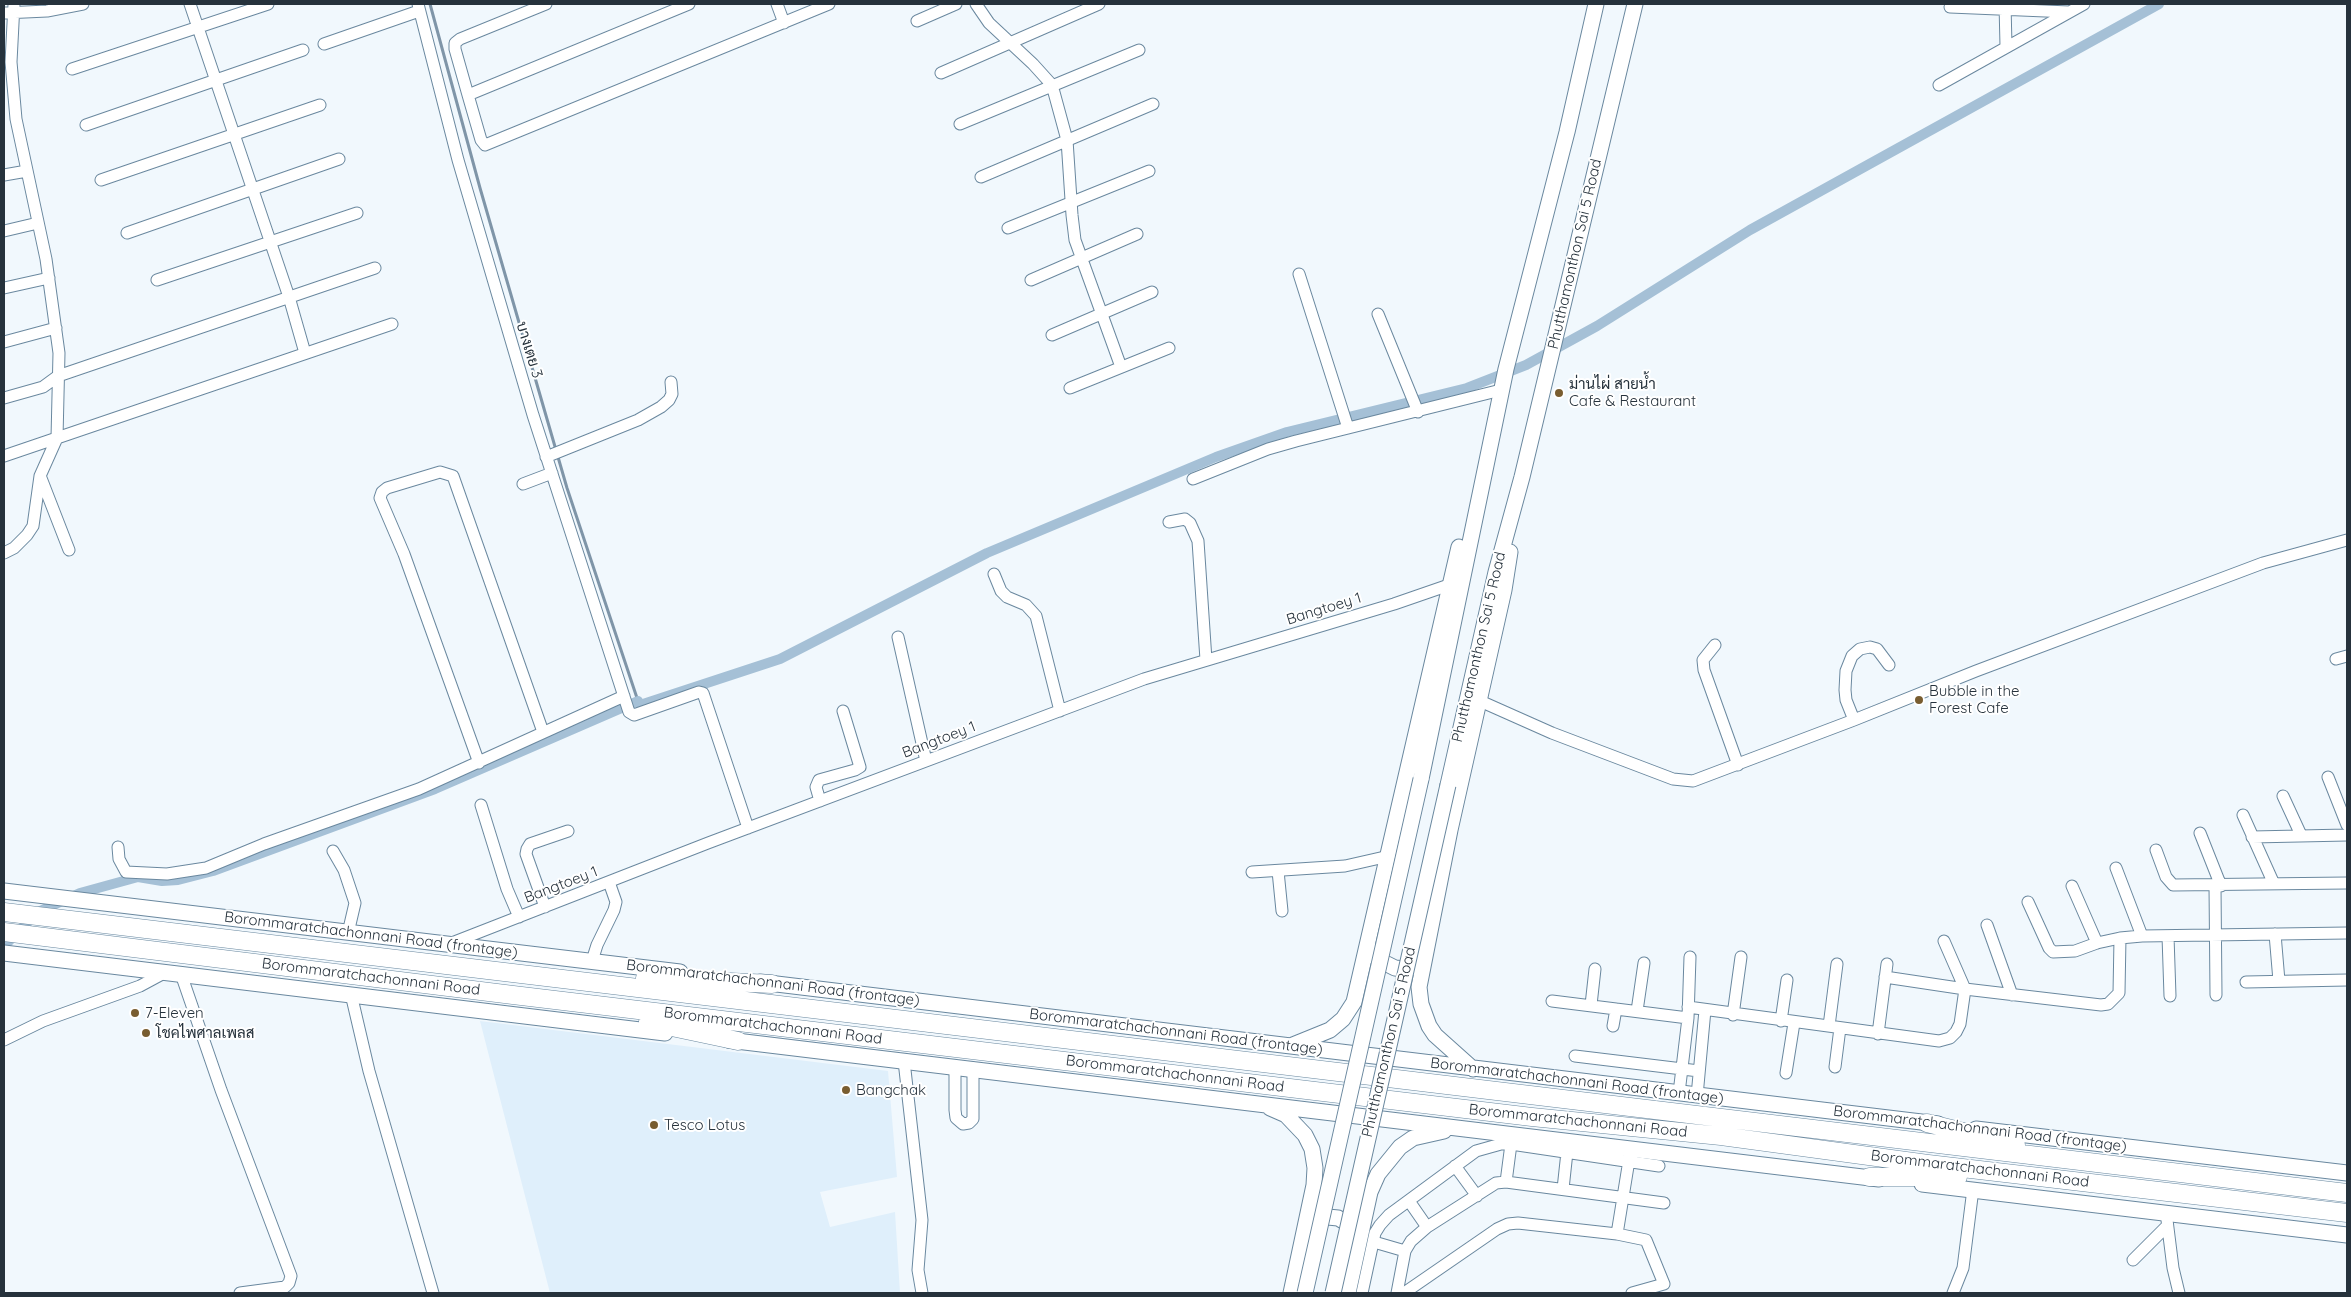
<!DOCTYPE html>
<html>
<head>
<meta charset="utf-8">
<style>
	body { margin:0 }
	#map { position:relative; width:2351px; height:1297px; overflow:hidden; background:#f1f8fd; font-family:Quicksand,sans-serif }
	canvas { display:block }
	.frame { position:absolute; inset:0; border:5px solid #26323c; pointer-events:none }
</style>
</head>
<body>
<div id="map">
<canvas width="2351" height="1297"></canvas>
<div class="frame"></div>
</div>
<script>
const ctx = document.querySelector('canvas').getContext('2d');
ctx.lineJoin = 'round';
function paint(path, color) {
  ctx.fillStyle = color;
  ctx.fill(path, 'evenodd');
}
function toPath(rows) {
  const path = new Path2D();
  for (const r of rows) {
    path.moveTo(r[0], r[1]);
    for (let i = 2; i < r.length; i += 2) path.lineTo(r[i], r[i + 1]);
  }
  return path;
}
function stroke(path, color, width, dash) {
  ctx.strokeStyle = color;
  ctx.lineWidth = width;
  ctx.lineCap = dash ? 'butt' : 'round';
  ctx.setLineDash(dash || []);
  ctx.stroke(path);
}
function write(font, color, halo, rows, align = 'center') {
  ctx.font = font + ' Quicksand,Sarabun,sans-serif';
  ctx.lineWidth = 4;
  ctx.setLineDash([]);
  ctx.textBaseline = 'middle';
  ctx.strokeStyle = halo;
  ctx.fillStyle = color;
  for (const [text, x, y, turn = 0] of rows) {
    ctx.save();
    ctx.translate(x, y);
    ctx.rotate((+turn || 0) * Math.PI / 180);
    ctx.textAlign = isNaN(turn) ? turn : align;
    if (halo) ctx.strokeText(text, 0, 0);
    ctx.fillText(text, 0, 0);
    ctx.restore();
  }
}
const built = toPath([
	[480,1021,888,1071,897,1177,820,1192,830,1227,895,1212,900,1293,550,1293]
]);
const stream = toPath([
	[430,4,480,188,567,488,638,701]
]);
const canal = toPath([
	[4,946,38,912,80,893,138,877,162,881,178,880,213,871,435,789,638,701,640,705,780,659,987,553,1216,457,1287,432,1467,388,1526,365,1597,326,1750,230,2159,4]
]);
const minor = toPath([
	[190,4,289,297,305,353],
	[418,4,458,160,533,415,629,712,634,715,699,692,703,693,748,828],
	[546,4,460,39,455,43,455,49,468,95,481,140,485,145,829,4],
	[777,4,784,23],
	[976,4,989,23,1033,64,1052,85,1067,140,1072,215,1075,240,1121,367],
	[2005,4,2006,46],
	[1950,7,2069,12],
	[4,13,47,11,83,4],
	[917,21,956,4],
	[324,44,419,11],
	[72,69,268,4],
	[941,73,1099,4],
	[1939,85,2084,4],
	[468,95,689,4],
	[960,124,1139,50],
	[86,125,303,50],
	[4,175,27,171],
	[981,177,1153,104],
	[101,180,320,105],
	[1008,228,1149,171],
	[4,231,38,223],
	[127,233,339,159],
	[1299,274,1348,428],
	[157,280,357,213],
	[1031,280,1137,234],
	[4,288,49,278],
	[1378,314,1418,412],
	[1052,335,1152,292],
	[4,342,56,328],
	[1070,388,1169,348],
	[4,398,43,387,58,376,375,268],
	[4,456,392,324],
	[546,457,638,420,661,407,669,400,672,394,671,382],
	[41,478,69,550],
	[1193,479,1268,449,1296,441,1501,390],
	[523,484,552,473],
	[1169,522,1185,519,1190,523,1198,541,1206,660],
	[4,553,14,548,27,535,33,526,40,476,57,438,59,353,46,259,16,119,11,62,14,4],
	[994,574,1001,591,1007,597,1026,605,1036,616,1060,711],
	[898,637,926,761],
	[1715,645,1703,660,1704,670,1738,765],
	[2336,659,2347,656],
	[1480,701,1552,733,1673,779,1693,781,1854,720,1976,671,2263,563,2347,540],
	[1854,720,1846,700,1845,690,1846,671,1852,656,1860,649,1870,647,1877,649,1889,665],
	[479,763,404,554,380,498,382,492,387,488,440,472,453,476,543,732],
	[2328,777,2347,825],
	[2283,796,2301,835],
	[820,801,816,787,819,780,855,770,860,767,843,711],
	[481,805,507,889,519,917],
	[2243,815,2274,884],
	[2200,833,2221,886],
	[2252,837,2347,835],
	[118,847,119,859,126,872,167,874,206,868,264,844,419,789,624,696],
	[2156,850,2166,877,2173,885,2347,883],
	[333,851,344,870,355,903,348,933],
	[2116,868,2142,936],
	[1278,871,1282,911],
	[1252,872,1345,866,1389,856],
	[2072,886,2097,943],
	[2215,886,2216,995],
	[2028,902,2049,948,2053,952,2075,951,2097,943,2120,938],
	[545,907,526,854,527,849,530,844,568,831],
	[1987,925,2012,995],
	[2275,934,2279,981],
	[2168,936,2170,996],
	[1944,941,1965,989],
	[449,944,708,843,1144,679,1394,604,1449,585],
	[592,961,597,945,614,910,616,902,609,882],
	[181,974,221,1090,291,1276,289,1283,285,1287,240,1293],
	[1885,977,1965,989],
	[2246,982,2347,980],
	[351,994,369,1071,433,1293],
	[1552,1001,1688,1018],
	[1591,1005,1595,969],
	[1688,1007,1939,1041,1950,1038,1956,1032,1960,1024,1965,989,2101,1005,2108,1004,2119,993,2120,938,2142,936,2347,933],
	[1637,1011,1644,963],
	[1733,1015,1741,957],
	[1781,1021,1787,980],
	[1613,1026,1616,1009],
	[1829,1026,1837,964],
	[1878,1034,1887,964],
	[4,1040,43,1021,140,986,166,972],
	[1575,1056,1699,1071],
	[904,1061,922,1220,918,1270,922,1293],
	[955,1066,955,1110,956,1118,963,1124,969,1123,973,1119,973,1068],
	[1835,1067,1840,1028],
	[1786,1073,1794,1023],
	[1679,1093,1688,1018,1690,957],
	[1697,1096,1705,1010],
	[1455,1166,1477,1196],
	[1506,1182,1511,1144],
	[1563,1189,1567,1152],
	[1409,1201,1427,1227],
	[2166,1212,2173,1268,2179,1293],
	[1617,1234,1630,1154],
	[1374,1242,1405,1251],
	[2133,1260,2167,1226],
	[1362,1293,1375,1233,1380,1225,1389,1215,1476,1151,1501,1144,1511,1144,1659,1166],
	[1397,1293,1405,1251,1411,1241,1427,1227,1496,1183,1506,1182,1664,1203],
	[1404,1293,1497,1229,1508,1224,1518,1223,1617,1234,1646,1240,1664,1284,1632,1293],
	[1953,1293,1963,1268,1973,1189]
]);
const secondary = toPath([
	[1421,779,1506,369,1567,132,1596,4],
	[1448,785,1496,572,1522,477,1635,4],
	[4,891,680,972],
	[1375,952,1377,959,1395,968,1404,969,1414,967,1418,964],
	[4,953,665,1033],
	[760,982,1938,1124],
	[728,1040,1879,1179],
	[1293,1045,1330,1030,1343,1019,1354,1002,1459,547],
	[1473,1069,1435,1035,1429,1026,1421,1004,1419,987,1450,830,1504,590,1510,552],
	[1270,1108,1286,1115,1305,1135,1312,1149,1315,1168,1314,1185,1291,1293],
	[1976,1129,2347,1173],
	[1922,1184,2347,1235],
	[1312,1222,1328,1217,1338,1218,1347,1223,1357,1235],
	[1348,1293,1370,1192,1378,1174,1400,1147,1413,1138,1444,1131]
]);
const trunk = toPath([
	[4,912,2347,1193],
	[4,932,513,995,1532,1117,1721,1136,1928,1164,2347,1213],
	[645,978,772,984],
	[648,1022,738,1041],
	[1927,1123,2016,1145],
	[1869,1177,1958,1177]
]);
const secondaryBridge = toPath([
	[1305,1293,1421,779],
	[1333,1293,1448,785]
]);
const markers = [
	[1559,393,5,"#795d30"],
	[1919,700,5,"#795d30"],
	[135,1013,5,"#795d30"],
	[146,1033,5,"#795d30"],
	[846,1090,5,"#795d30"],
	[654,1125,5,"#795d30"]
];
const streetNames = [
	["Phutthamonthon Sai 5 Road",1575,254,-77],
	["บางเตย 3",529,350,73],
	["Bangtoey 1",1324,609,-17],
	["Phutthamonthon Sai 5 Road",1479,647,-77],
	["Bangtoey 1",939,740,-21],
	["Bangtoey 1",561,885,-21],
	["Borommaratchachonnani Road (frontage)",371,935,7],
	["Borommaratchachonnani Road",371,977,7],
	["Borommaratchachonnani Road (frontage)",773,983,7],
	["Borommaratchachonnani Road",773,1026,7],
	["Borommaratchachonnani Road (frontage)",1176,1032,7],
	["Phutthamonthon Sai 5 Road",1389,1042,-77],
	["Borommaratchachonnani Road",1175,1074,7],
	["Borommaratchachonnani Road (frontage)",1577,1081,7],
	["Borommaratchachonnani Road",1578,1121,6],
	["Borommaratchachonnani Road (frontage)",1980,1129,7],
	["Borommaratchachonnani Road",1980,1169,7]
];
const poiNames = [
	["ม่านไผ่ สายน้ำ",1569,384],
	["Cafe & Restaurant",1569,401],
	["Bubble in the",1929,691],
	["Forest Cafe",1929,708],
	["7-Eleven",145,1013],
	["โชคไพศาลเพลส",156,1033],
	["Bangchak",856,1090],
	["Tesco Lotus",664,1125]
];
paint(built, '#dfeffb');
stroke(stream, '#7f95a8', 3);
stroke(canal, '#a5c0d6', 10);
stroke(minor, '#6a889f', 13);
stroke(secondary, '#6a889f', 17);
stroke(trunk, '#6a889f', 19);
stroke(minor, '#fff', 11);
stroke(secondary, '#fff', 15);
stroke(trunk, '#fff', 18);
stroke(secondaryBridge, '#6a889f', 17, []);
stroke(secondaryBridge, '#fff', 15);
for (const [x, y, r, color] of markers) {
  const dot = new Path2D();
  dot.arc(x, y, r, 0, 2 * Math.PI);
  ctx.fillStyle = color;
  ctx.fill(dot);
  stroke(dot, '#fff', 2);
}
write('15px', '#26323c', '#fff', streetNames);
write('15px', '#26323c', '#fff', poiNames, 'left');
</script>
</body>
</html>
